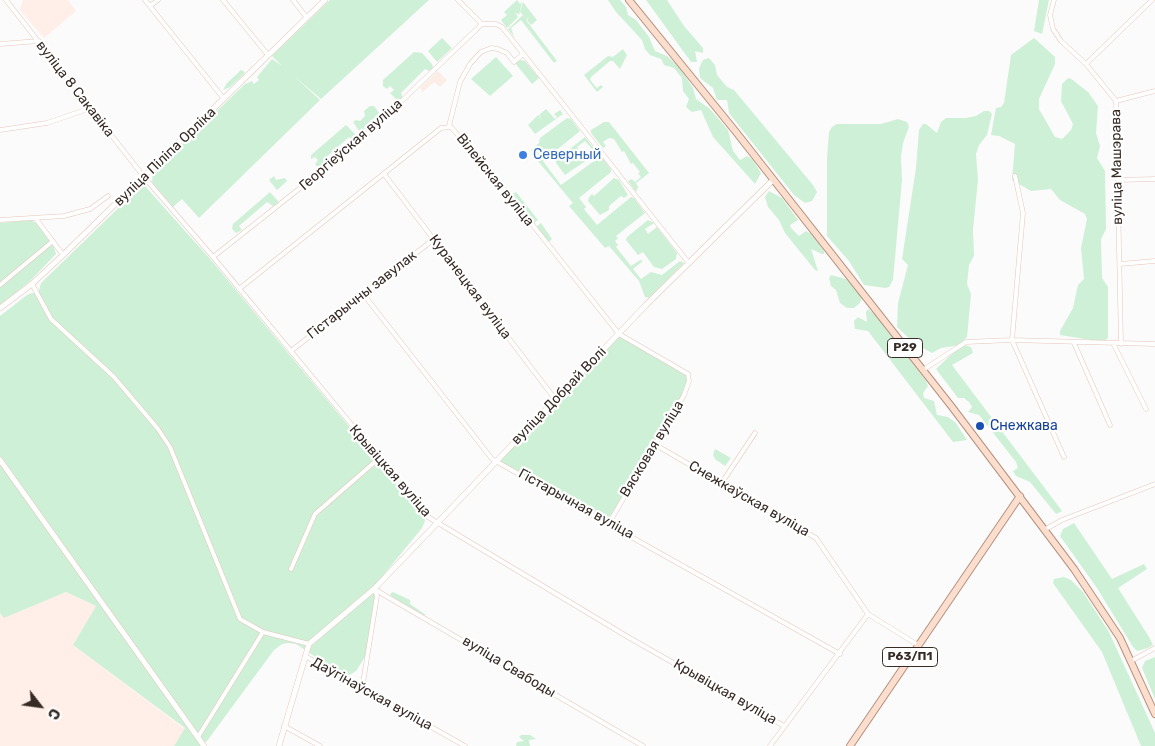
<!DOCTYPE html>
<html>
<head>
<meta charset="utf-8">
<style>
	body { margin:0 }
	#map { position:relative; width:1155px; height:746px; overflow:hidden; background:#fbfbfb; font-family:Rubik,sans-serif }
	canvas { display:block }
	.north { position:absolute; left:15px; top:681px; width:50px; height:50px; -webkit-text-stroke:4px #fff; paint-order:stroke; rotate:120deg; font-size:14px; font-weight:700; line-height:20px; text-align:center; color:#372b26 }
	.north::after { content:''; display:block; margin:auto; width:18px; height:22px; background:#372b26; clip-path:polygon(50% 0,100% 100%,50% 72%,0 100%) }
</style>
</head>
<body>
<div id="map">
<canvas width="1155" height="746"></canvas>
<div class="north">С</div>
</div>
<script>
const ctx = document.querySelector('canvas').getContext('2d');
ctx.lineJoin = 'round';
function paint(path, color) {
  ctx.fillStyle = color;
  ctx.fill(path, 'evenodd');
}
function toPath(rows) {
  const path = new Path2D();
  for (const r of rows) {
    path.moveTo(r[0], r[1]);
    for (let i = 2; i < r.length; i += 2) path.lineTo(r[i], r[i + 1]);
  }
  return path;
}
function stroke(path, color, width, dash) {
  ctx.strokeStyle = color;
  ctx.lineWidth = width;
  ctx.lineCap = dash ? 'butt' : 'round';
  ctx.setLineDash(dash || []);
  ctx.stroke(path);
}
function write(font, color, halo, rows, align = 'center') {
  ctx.font = font + ' Rubik,sans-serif';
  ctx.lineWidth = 4.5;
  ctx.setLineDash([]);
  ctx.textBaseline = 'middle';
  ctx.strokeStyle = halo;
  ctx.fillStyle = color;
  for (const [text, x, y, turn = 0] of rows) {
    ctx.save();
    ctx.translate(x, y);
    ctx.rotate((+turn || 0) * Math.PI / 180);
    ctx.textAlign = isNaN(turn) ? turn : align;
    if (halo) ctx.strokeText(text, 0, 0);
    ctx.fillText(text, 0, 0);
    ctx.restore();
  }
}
const commercial = toPath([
	[438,71,447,80,440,87,434,82,423,92,420,88]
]);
const built = toPath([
	[23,0,68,0,76,11,44,38,20,10],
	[66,592,96,606,73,645,185,729,174,746,0,746,0,613,4,618]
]);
const green = toPath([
	[330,0,429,0,321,99,293,75,320,100,199,218,182,199,173,207,152,182,153,172,245,84,252,81,254,84,259,80,257,77,272,59,282,66,272,56],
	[517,0,520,4,522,2,519,15,515,12,518,17,507,28,501,20,507,15,504,12],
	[608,0,620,0,626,7,628,15,636,20,649,37,655,51,667,56,680,68,693,88,696,99,710,109,728,130,733,151,740,160,747,156,752,159,761,173,755,184,713,137,701,110,692,112,686,107,689,99,683,91,682,78,674,68,664,65,661,59,650,55,645,49,642,40,616,12],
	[646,0,667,0,684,26,703,48,703,53,695,51,697,62,691,62],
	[1039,0,1049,0,1042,34,1034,31],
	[523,2,537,20,531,25,527,20,529,17,526,20,557,61,554,63,521,20,511,28,514,37,508,29,523,15,520,12],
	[442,38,452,48,437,62,428,51],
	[1034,38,1055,57,1055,64,1039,99,1039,109,1055,137,1062,139,1071,130,1073,124,1061,101,1062,84,1067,79,1070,78,1088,92,1098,106,1096,133,1100,146,1097,158,1105,171,1106,229,1101,239,1102,278,1108,287,1108,338,1103,342,1060,335,1060,331,1073,308,1078,285,1084,279,1081,248,1087,219,1085,214,1060,200,1051,189,1031,191,1012,180,1015,144,999,136,991,135,996,108,1001,107,1004,103,1011,55],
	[623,49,627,55,620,69,613,61,610,61,591,77,590,80,597,88,601,85,603,87,597,92,584,75,608,56,613,57],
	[414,52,422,53,432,64,433,68,429,71,425,69,401,93,403,98,398,101,390,93,394,90,390,86,387,89,383,86,383,80],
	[496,57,513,76,490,96,471,79],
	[709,58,715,65,717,75,727,87,734,90,813,185,817,192,812,201,805,203,794,195,729,113,727,100,717,100,713,88,700,78,699,68,703,60],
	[521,60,525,61,539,78,532,84,515,63],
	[241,70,245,72,243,75,230,87,223,90,227,83],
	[370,106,374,106,383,118,379,118,377,116,364,127,366,132,361,134,353,122,356,120,360,121,365,116,364,111],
	[546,109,555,119,557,117,554,114,560,110,563,114,535,134,528,125,538,115,543,121,539,115],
	[984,111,989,111,992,114,987,135,979,145,976,154,978,180,973,229,974,256,969,265,967,284,971,294,967,337,960,345,941,348,932,353,914,343,897,327,898,303,908,265,902,259,916,168,919,130,923,124,926,124,937,133,941,122,946,118,966,118,976,116],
	[567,118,571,119,580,131,543,161,561,185,601,156,611,169,611,172,579,198,586,207,584,209,597,225,631,197,634,198,645,213,616,236,618,238,615,241,618,245,616,247,631,266,640,260,643,261,633,269,641,279,651,272,662,275,680,261,684,263,649,298,645,297,639,281,609,246,605,248,569,206,573,203,532,154,531,150,539,143,540,138],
	[898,119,907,122,909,127,903,143,901,157,902,180,893,280,889,287,885,288,864,285,849,261,827,236,827,158,829,132,832,127,837,124,881,124],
	[604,122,609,122,649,173,636,183,638,187,636,192,628,181,632,179,635,182,641,177,638,173,640,172,633,163,631,164,624,151,622,152,614,139,609,138,603,142,606,146,603,148,591,133,591,130],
	[346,125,356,135,357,140,352,140,349,137,323,160,326,165,319,168,315,164,318,160,315,157,311,159,311,155],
	[585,137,597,152,595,153,585,141,577,147,587,160,565,175,556,163,556,160],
	[274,176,276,180,285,178,287,181,277,190,269,180],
	[614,178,619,180,628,195,624,198,621,196,609,206,609,210,600,215,588,201,589,197,592,194,594,196],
	[145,186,211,260,424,517,425,521,422,528,368,594,374,589,377,596,368,652,356,671,346,677,296,644,289,643,282,644,274,650,207,741,200,746,174,746,185,728,73,645,96,606,66,592,4,618,0,613,0,316,27,295,32,293,38,294,41,283,140,187],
	[769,191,782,198,798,220,790,225,791,228,799,236,806,231,813,235,824,251,824,254,822,254,811,249,818,271,815,270,785,233,779,220,768,207,765,197],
	[270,192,278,201,277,204,273,206,267,202,239,226,242,230,236,233,232,229,233,224],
	[516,192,538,220,534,223,511,195],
	[31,220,37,224,54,247,56,254,30,281,0,305,0,223],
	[648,220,654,223,645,229,648,234,657,227,677,253,676,259,662,269,654,267,643,252,638,255,626,240,627,237],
	[541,223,552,239,549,242,536,227],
	[831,275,846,279,851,284,862,298,860,303,854,308,847,308,840,303,836,290,831,286,829,278],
	[868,309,878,317,926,381,928,386,923,393,924,398,934,401,937,415,948,417,956,423,967,440,953,442,868,331,855,329,854,321,858,317,867,322,866,312],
	[619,334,688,374,689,381,684,395,609,523,497,461],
	[965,345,971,347,973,353,952,365,1062,511,1056,514,1030,482,1016,476,1013,471,1018,468,1016,462,979,415,968,412,972,407,969,402,964,398,958,398,936,369,957,349],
	[715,449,731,458,725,466,715,459,713,455],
	[1074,523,1112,579,1144,564,1147,569,1118,588,1149,637,1153,645,1148,648,1137,651,1133,647,1097,588,1060,536,1063,529],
	[1064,577,1071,580,1083,592,1109,632,1155,733,1155,746,1141,746,1102,652,1053,583,1054,579],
	[393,592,410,600,410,604,426,615,423,615,392,597,390,594],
	[1155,657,1155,699,1142,668,1145,661],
	[521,735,530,735,536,739,529,740,530,746,516,746,517,742,524,741,519,737]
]);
const minor = toPath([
	[6,0,144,177,213,257,428,517,628,637,784,726],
	[145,0,224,99],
	[223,0,268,55],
	[293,0,307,18],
	[458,0,482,24,496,24,502,27,688,262],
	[1054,0,1050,15,1053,29,1061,41,1086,64,1116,101,1121,344],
	[150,6,158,0],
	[0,44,39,41],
	[1086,64,1152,0],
	[1116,101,1155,91],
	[449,126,460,82,470,64,481,52,491,48,498,49,507,53,514,62,523,54],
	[0,130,47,123,91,108],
	[384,174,555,399],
	[1015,176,1023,213,1012,340,1064,457],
	[1118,180,1155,179],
	[36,219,63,255],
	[0,220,64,216,90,209,108,196],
	[213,257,362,139,482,24],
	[1120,264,1155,261],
	[32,284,51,319,114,377,158,429,170,447,240,619,263,632,309,644],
	[0,285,53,241],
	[239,289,441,128,451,127,509,195,619,334,688,374,689,381,684,395,609,523],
	[364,295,492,459,840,654],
	[1074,343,1110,425],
	[1114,345,1146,409],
	[291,351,434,239],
	[923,370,966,342,1012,340,1155,344],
	[654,444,816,538,868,614,918,645],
	[721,484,755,433],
	[1044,530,1062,520,1155,484],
	[291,569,315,514,377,460,380,460],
	[374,589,643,746],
	[305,656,465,746],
	[1131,661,1155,648],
	[362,689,377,596,374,589],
	[284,726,320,746],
	[198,737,263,632],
	[770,746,868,614]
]);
const tertiary = toPath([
	[0,308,32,284,63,255,325,0],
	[0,460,204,746],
	[279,746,309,644,374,589,646,305,773,180]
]);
const primary = toPath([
	[629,0,736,132,952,407,1074,569,1120,638,1155,714],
	[850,746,1020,496]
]);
const markers = [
	[523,155,5,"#3f7fe0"],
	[980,426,5,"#1a4fb4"]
];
const shields = [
	[905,348,35],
	[910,657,55]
];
const shieldNames = [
	["Р29",905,348],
	["Р63/П1",910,657]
];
const streetNames = [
	["вуліца 8 Сакавіка",75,89,52],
	["Георгіеўская вуліца",351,145,-41],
	["вуліца Піліпа Орліка",165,157,-44],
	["вуліца Машэрава",1117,167,-91],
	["Вілейская вуліца",495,180,51],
	["Куранецкая вуліца",470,287,53],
	["Гістарычны завулак",362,295,-38],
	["вуліца Добрай Волі",559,396,-46],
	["Вясковая вуліца",652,449,-59],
	["Крывіцкая вуліца",390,471,49],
	["Снежкаўская вуліца",749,499,30],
	["Гістарычная вуліца",576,504,29],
	["вуліца Свабоды",509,667,31],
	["Крывіцкая вуліца",725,692,30],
	["Даўгінаўская вуліца",372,694,29]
];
const shopNames = [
	["Северный",533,155]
];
const transitNames = [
	["Снежкава",990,426]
];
paint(commercial, '#fceee7');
paint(built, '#ffefe8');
paint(green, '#cef0d7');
stroke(minor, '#e5c6b9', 5);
stroke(tertiary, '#e5c6b9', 6);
stroke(primary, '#b5917e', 8);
stroke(minor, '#fff', 4);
stroke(tertiary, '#fff', 5);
stroke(primary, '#fbdece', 6);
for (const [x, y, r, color] of markers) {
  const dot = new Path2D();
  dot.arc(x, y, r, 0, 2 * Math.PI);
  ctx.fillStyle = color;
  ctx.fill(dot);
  stroke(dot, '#fff', 2);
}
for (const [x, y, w] of shields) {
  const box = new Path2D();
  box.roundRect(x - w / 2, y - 9.5, w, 19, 4);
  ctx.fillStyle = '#fff';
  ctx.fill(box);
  stroke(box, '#372b26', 1);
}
write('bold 12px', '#372b26', null, shieldNames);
write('14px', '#372b26', '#fff', streetNames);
write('14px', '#366cbe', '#fff', shopNames, 'left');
write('14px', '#164399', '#fff', transitNames, 'left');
</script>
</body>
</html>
